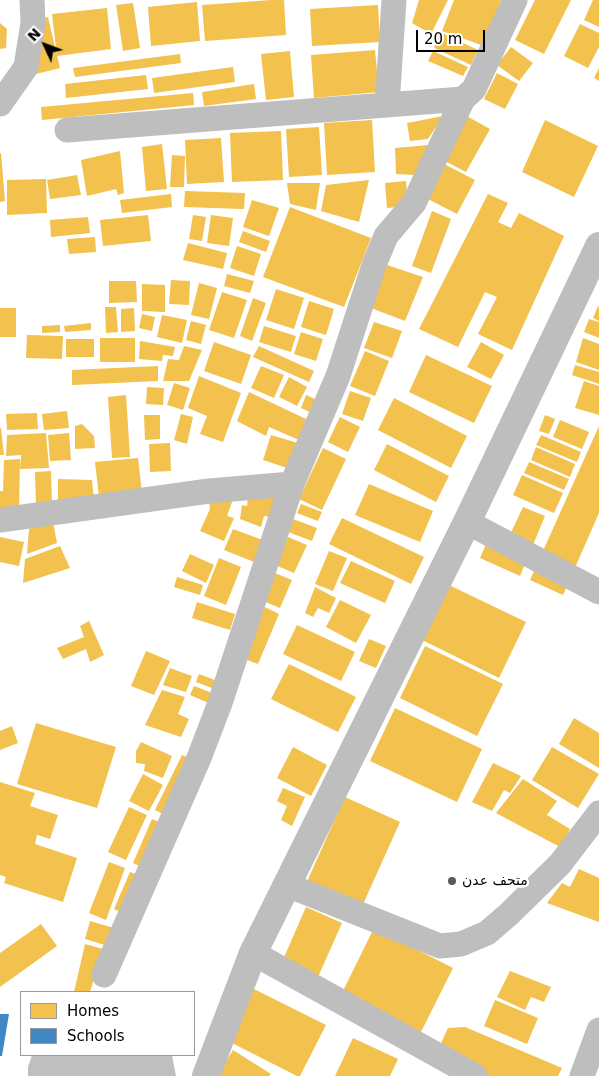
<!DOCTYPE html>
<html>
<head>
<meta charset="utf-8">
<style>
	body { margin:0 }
	#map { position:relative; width:599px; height:1076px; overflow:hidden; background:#fff; font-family:"DejaVu Sans",sans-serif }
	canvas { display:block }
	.legend { position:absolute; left:20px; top:991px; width:175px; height:65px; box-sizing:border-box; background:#fff; border:1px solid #999; margin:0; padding:6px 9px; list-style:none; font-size:15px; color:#000 }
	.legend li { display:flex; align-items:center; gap:10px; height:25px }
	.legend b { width:25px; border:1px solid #999 }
	.north { position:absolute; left:20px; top:20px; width:50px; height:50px; -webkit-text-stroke:4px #fff; paint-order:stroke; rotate:313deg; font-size:14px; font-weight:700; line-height:20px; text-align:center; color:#000 }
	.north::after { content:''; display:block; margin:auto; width:18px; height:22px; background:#000; clip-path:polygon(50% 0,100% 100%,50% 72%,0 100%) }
	.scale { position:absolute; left:416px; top:30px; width:69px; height:22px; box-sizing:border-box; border:2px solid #000; border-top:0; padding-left:6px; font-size:15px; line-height:18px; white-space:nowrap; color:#000; -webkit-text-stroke:4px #fff; paint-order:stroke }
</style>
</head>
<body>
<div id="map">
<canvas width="599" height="1076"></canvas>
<ul class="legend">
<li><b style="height:14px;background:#f2c14e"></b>Homes</li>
<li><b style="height:14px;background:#3f88c5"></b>Schools</li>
</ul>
<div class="north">N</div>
<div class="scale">20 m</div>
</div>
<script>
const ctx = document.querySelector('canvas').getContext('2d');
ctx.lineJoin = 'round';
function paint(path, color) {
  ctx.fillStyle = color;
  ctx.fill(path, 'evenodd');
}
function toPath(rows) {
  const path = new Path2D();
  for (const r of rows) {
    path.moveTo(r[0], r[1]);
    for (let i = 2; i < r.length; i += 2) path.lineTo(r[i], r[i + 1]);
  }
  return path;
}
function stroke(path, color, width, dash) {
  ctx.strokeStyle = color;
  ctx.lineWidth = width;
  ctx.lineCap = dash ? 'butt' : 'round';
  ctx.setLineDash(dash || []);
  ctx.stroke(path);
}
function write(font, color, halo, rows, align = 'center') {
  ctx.font = font + ' "DejaVu Sans","Noto Naskh Arabic",sans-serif';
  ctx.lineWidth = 5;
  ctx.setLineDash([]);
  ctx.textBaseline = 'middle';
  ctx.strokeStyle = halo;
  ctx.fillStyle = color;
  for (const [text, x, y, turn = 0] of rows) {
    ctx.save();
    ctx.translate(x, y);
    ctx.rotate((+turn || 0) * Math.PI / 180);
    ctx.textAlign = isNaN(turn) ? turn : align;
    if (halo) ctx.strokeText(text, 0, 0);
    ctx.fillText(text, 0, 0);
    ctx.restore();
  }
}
const water = toPath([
	[32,1055,172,1055,176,1076,28,1076,28,1067]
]);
const homes = toPath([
	[271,0,284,0,286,35,205,41,202,5],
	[419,0,448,0,431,34,412,23],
	[454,0,501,0,484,46,442,31],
	[535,0,571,0,544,54,515,40],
	[593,0,599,0,599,27,584,20],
	[197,2,200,41,151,46,148,7],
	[133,3,140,48,123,51,116,5],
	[378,5,380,42,312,46,310,9],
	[107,8,111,49,57,56,52,14],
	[48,17,60,68,36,74,24,23],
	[0,23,7,29,6,48,0,49],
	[580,24,599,33,599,47,588,68,564,56],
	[440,32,478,50,471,65,434,48],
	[511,47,533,63,519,81,497,65],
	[375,50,379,92,314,98,311,55],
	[290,51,294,97,266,100,261,54],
	[433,51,468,67,463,76,428,61],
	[180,54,181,63,75,77,73,68],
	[233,67,235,82,154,93,152,78],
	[599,68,599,81,594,78],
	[497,73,518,84,505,109,484,99],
	[146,75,148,89,66,98,65,84],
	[254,84,256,99,204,106,202,92],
	[193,93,194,105,42,120,41,107],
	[463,114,490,129,466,172,439,158],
	[443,116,428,139,410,141,407,123],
	[372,120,375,172,327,175,324,123],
	[545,120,598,146,574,197,522,172],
	[319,127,322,175,289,177,286,129],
	[281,131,283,180,232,182,230,133],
	[221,138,224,182,187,184,185,140],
	[162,144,167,189,146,191,142,147],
	[428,145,415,175,396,174,395,148],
	[120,151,124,193,118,195,116,189,87,196,81,160],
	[0,153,1,153,5,201,0,202],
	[172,155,185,156,184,187,170,187],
	[444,164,475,180,457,214,426,198],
	[77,175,81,195,50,199,47,180],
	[46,179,47,213,7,215,7,180],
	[369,180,359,222,321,211,326,185],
	[406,181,408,206,387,208,385,183],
	[287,183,320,183,316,210,290,204],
	[185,191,245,193,244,209,184,207],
	[171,194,172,207,122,213,120,200],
	[488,194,508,203,498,222,511,228,519,213,564,236,512,350,478,334,497,297,485,292,458,347,419,329],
	[252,200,279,208,269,236,243,227],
	[290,207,371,238,344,307,263,277],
	[432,211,451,219,431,273,412,266],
	[148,215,151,241,103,246,100,220],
	[193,215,206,217,202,241,189,239],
	[211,215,233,218,229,246,207,243],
	[88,217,90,233,51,237,50,220],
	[243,231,270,241,266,252,239,242],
	[95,237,96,252,69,254,67,239],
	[188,243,227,253,223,269,183,260],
	[237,246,261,254,254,276,230,268],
	[378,262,423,277,405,321,363,305],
	[227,274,254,281,250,293,224,286],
	[171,280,190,281,189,305,169,304],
	[109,281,136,281,137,302,109,303],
	[199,283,217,288,209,319,191,315],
	[142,284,165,285,165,312,142,311],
	[276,289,304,298,294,329,266,320],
	[222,292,247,300,234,338,209,330],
	[253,298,266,303,252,341,240,336],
	[309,301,334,309,326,335,301,327],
	[598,306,599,307,599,321,593,318],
	[105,307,116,307,118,332,106,333],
	[0,308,16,308,16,337,0,337],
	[134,308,135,331,121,332,121,309],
	[142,314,155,317,152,331,139,328],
	[162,315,187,320,182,343,157,337],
	[589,319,599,322,599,338,584,332],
	[191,321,206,325,201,344,186,340],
	[374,322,402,331,392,358,364,348],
	[91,323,91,330,65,332,64,326],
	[60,325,60,332,42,333,42,326],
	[264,326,296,336,291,352,259,342],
	[301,332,323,339,316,361,294,354],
	[27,335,63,336,62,359,26,358],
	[100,338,135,338,135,362,100,362],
	[583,338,599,344,599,370,576,362],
	[66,339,94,339,94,357,66,357],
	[140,341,175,347,173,356,163,355,162,361,139,359],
	[214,342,251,355,241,384,204,371],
	[481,342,504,355,491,379,467,367],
	[184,346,202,350,189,381,163,381,168,359,179,360],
	[259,346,314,371,309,382,253,357],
	[365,351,389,361,375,396,350,386],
	[426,355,492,386,474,423,409,392],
	[575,365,599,372,599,384,572,375],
	[158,366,158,381,72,385,72,370],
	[261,366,284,375,274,398,251,388],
	[199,376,241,393,223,442,200,434,207,416,188,408],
	[289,377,307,387,297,406,279,397],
	[584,381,599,386,599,415,575,408],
	[174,383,190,388,183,410,167,405],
	[147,387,164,388,163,405,146,404],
	[350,391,371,398,363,421,342,414],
	[249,392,306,419,299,440,269,427,266,436,237,421],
	[126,395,130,457,112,458,108,397],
	[306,395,324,403,318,416,301,408],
	[394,398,467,436,451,468,378,430],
	[67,411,69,428,44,430,42,414],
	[37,413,38,429,7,430,6,414],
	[181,414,193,417,187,444,174,440],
	[144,415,160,415,160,439,145,440],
	[545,415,555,419,549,434,539,431],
	[340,417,360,427,348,452,328,442],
	[560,420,589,432,582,449,553,437],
	[82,424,94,436,95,448,75,449,75,426],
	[599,426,599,513,563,595,530,580],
	[0,428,1,428,4,455,0,455],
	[46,433,49,468,20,469,21,455,6,456,7,435],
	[69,433,71,460,50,461,48,435],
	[271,435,298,443,290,469,263,460],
	[541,435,581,452,577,462,536,445],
	[170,443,171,471,150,472,149,444],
	[387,444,449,476,436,502,374,470],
	[536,447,575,464,570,477,531,460],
	[323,448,346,459,322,510,299,499],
	[138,458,142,493,99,497,95,462],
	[20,459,19,509,0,510,0,491,3,491,4,460],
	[529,462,569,479,564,490,524,473],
	[51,471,52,505,36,506,35,472],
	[522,475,563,493,554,513,513,495],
	[58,479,92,480,94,501,58,503],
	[369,484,433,511,420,542,355,515],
	[281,491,276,518,264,516,261,527,240,519,242,505,247,506,248,496],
	[227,495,232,502,227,516,234,518,224,541,200,531,210,509,209,501],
	[301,504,322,512,318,521,297,513],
	[523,507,545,516,520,576,480,558,492,530,508,539],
	[342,518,424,557,411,584,329,544],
	[293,519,317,528,312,541,288,532],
	[53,522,57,543,27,554,29,529],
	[233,529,268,542,259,564,224,550],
	[0,537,24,542,19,566,0,562],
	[288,537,307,545,294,573,275,565],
	[60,546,70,568,23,583,25,559],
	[329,551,347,558,333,591,315,584],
	[190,554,214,565,206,583,182,571],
	[219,558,241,567,226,605,204,596],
	[351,561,395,581,385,603,340,583],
	[275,573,292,580,280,608,263,601],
	[177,577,203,585,200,595,174,587],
	[449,585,526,622,499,678,422,640],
	[315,587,336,598,329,613,318,608,313,617,305,613],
	[340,600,371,615,356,643,326,627],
	[197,602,235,614,230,630,192,618],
	[265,607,279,614,258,664,247,660,252,631],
	[89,621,104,655,90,662,86,649,63,659,57,648,84,637,80,626],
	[297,625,355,652,341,681,283,654],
	[369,639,386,646,376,668,359,661],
	[425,646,503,684,477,736,400,698],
	[146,651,170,661,154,695,131,686],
	[289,664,356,697,338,732,271,699],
	[170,668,192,676,186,692,163,685],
	[199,674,220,682,217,690,196,682],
	[194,686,215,694,211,704,190,695],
	[162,690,185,697,178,714,189,719,181,737,145,725],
	[395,708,482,749,457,802,370,761],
	[574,718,599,733,599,768,559,744],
	[36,723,116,747,97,808,17,784],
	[12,726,18,743,0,750,0,731],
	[141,742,172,756,163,778,144,771,145,764,136,763,136,751],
	[293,747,327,765,311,796,277,778],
	[552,747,599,774,578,808,532,780],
	[182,755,195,761,167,816,155,810],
	[493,763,521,776,510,793,504,790,492,811,472,802],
	[143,774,163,785,149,811,129,801],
	[523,779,557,801,547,815,570,829,560,847,496,813],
	[0,782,35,793,30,806,58,815,50,839,37,835,35,844,77,858,63,902,4,883,6,877,0,875],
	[283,788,305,797,292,826,281,820,287,806,277,801],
	[345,797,400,822,360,911,305,886],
	[129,807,147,815,126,860,108,852],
	[152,819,164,824,144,868,133,863],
	[109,862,125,868,106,920,89,913],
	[579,869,599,878,599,922,547,903,562,883,570,887],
	[130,872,141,876,125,914,114,909],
	[306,907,342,923,314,986,278,971],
	[90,921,114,928,108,946,85,939],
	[41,924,57,946,0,987,0,953],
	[374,928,453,968,417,1040,338,1001],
	[85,944,103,949,90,992,74,992],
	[510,971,551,987,544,1002,531,997,525,1010,497,997],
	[250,987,326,1025,300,1076,297,1076,224,1039],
	[495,1000,538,1018,527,1044,484,1026],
	[465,1027,562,1068,558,1076,460,1076,435,1056,448,1028],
	[353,1038,398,1059,390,1076,335,1076],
	[233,1050,271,1074,269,1076,217,1076]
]);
const schools = toPath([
	[0,1014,9,1014,2,1056,0,1056]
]);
const minor = toPath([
	[0,104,26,67,33,23,32,0],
	[387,105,394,0],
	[67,130,463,99,474,89,515,0],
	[0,520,209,491,292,484],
	[467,522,599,592],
	[287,885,440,946,461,944,487,933,509,914,560,864,599,813],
	[253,953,475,1076],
	[104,975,199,758,220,703,292,484,338,376,374,265,386,236,414,203,463,99],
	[582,1076,599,1030]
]);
const tertiary = toPath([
	[206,1076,253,953,467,522,599,246]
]);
const markers = [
	[452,881,5,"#595959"]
];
const poiNames = [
	["متحف عدن",462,881]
];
paint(water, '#bfbfbf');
paint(homes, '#f2c14e');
paint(schools, '#3f88c5');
stroke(minor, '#bebebe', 25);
stroke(tertiary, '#bebebe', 28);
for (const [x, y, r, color] of markers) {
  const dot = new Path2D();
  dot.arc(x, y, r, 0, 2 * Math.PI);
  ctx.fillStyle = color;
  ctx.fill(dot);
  stroke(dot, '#fff', 2);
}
write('14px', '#000', '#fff', poiNames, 'left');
</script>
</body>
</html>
